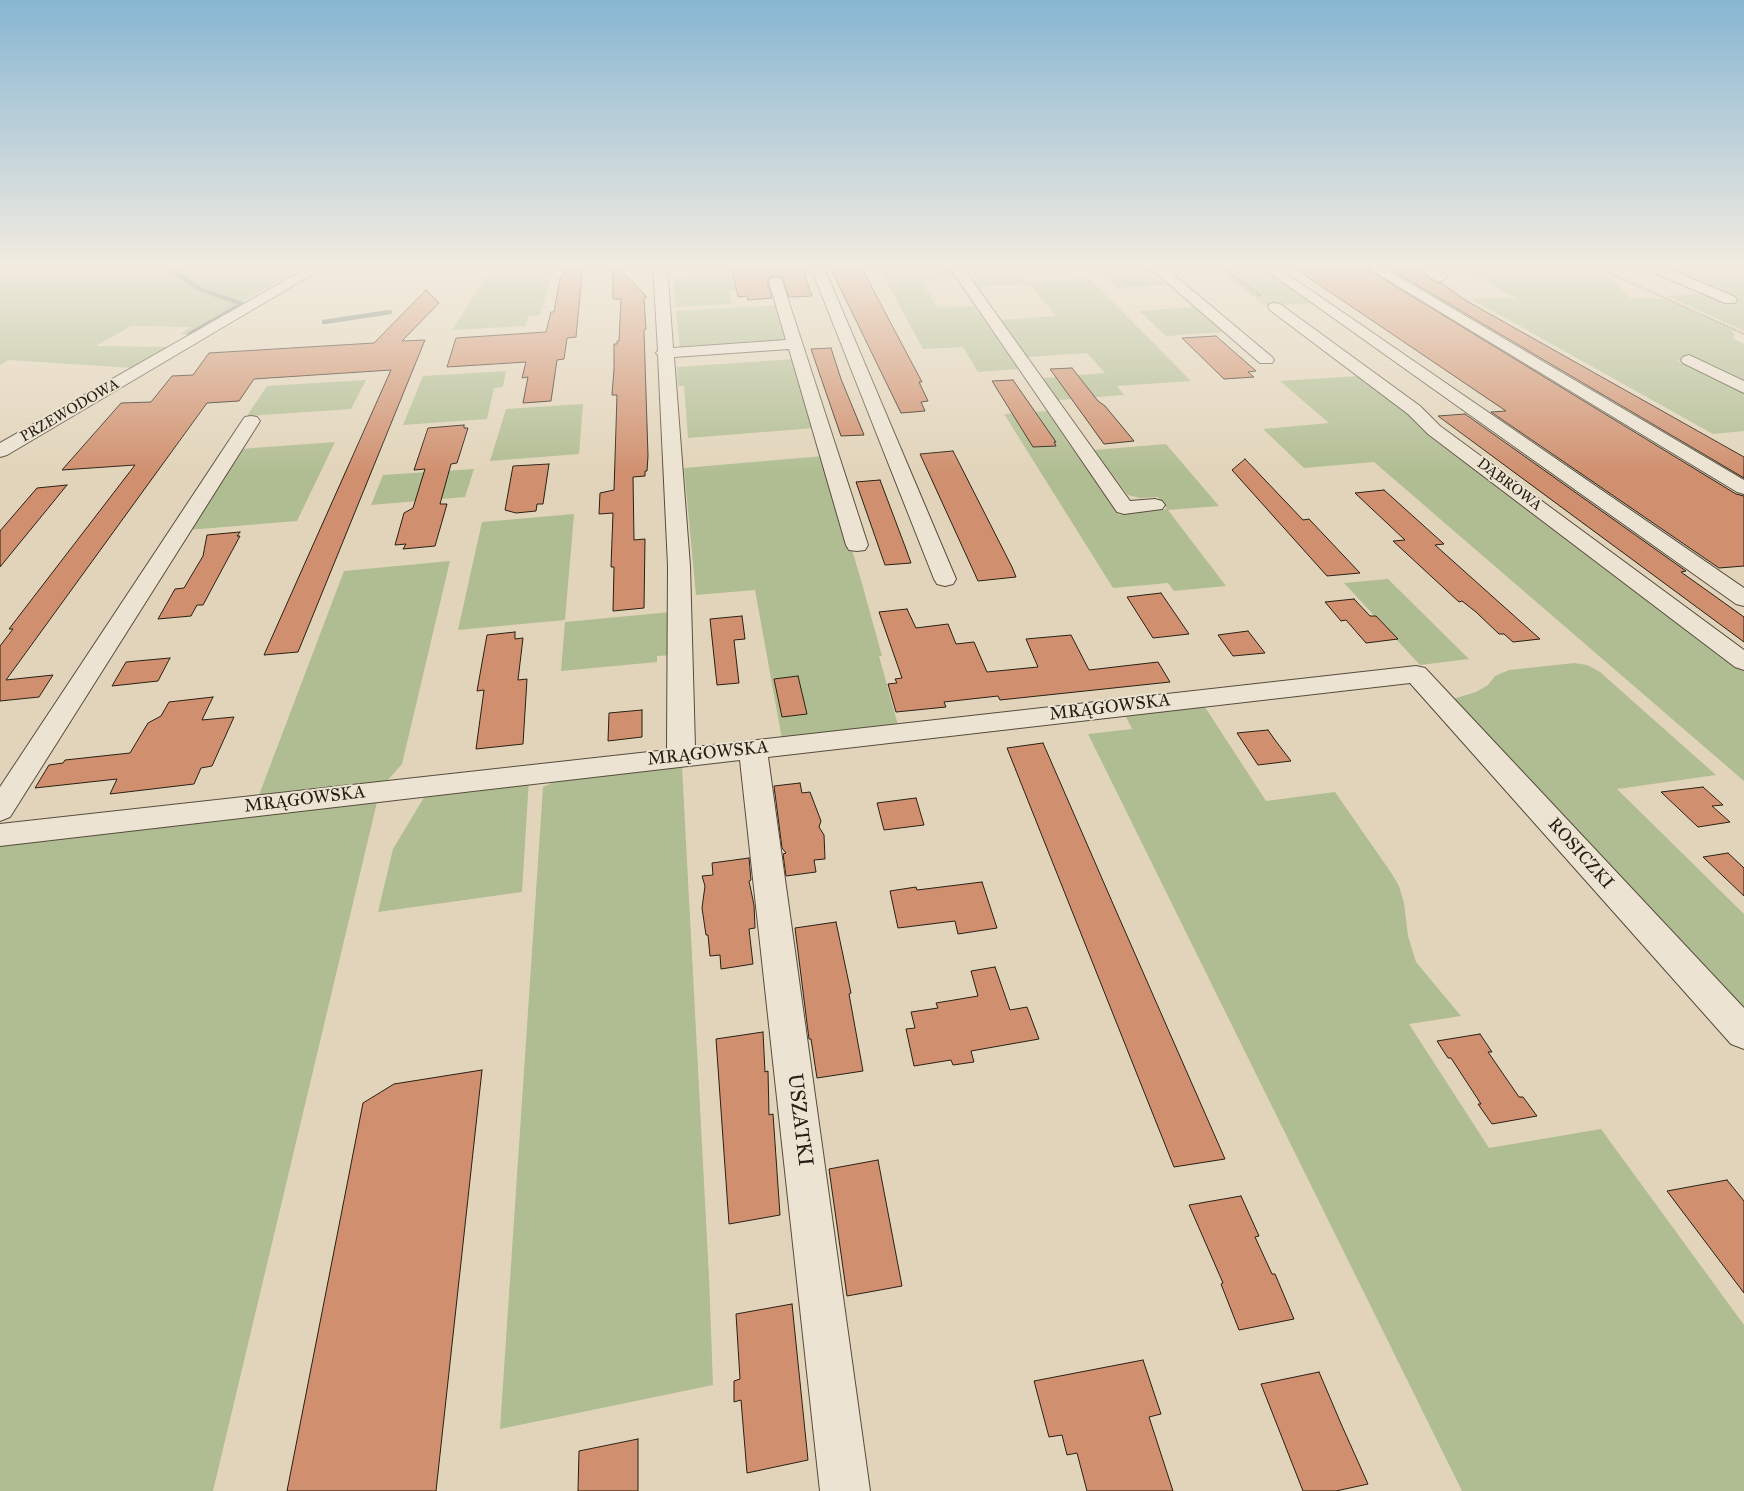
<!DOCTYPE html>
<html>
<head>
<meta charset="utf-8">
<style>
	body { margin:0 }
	canvas { display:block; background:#e2d4ba }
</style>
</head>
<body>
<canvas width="1744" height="1491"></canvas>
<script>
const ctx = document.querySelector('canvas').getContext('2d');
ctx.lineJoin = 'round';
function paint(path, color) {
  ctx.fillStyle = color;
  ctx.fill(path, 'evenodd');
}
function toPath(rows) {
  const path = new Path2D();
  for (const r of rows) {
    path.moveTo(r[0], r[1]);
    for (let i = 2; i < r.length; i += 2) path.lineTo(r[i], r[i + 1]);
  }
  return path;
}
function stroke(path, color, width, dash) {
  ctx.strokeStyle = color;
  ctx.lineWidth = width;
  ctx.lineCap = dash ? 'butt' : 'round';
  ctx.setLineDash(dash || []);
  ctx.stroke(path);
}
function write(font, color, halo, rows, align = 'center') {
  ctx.font = font + ' "IM FELL Great Primer",serif';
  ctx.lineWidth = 4;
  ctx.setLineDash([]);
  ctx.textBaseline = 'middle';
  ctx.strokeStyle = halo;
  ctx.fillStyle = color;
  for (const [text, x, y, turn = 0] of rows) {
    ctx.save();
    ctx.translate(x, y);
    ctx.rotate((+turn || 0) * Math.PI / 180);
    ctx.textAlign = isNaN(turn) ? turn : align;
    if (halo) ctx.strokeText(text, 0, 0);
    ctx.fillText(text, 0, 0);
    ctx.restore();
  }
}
const green = toPath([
	[0,265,306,265,246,300,247,303,191,336,180,334,191,327,131,326,96,346,168,347,131,368,9,360,0,365],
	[494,265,555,265,540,315,529,316,525,326,452,330],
	[766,265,808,265,811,274,770,276,773,288,729,291,732,304,676,307,673,278,768,273],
	[877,265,947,265,955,278,921,281,938,308,974,306,1018,369,978,372,963,347,923,349],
	[1093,265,1146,265,1169,285,1116,288],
	[1212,265,1260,265,1313,303,1266,306],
	[1456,265,1587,265,1613,281,1631,299,1664,299,1732,330,1735,335,1732,338,1744,344,1744,385,1691,359,1677,360,1744,392,1744,431,1713,434,1471,299,1518,299],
	[1599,265,1744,265,1744,331,1667,296,1707,293,1652,267,1610,271],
	[1017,269,1027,282,1090,279,1191,381,1117,386,1124,395,1058,400,1042,378,1105,373,1087,353,1027,357,1001,320,1056,316,1029,284,977,287,966,272],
	[778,305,789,342,680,349,676,311],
	[1195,307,1223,332,1166,336,1139,311],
	[795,359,815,428,688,438,684,386,678,386,677,367],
	[506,371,503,387,494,388,487,419,403,425,423,376],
	[1358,376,1744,668,1744,781,1374,462,1304,468,1263,429,1329,423,1280,381],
	[366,380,351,409,247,416,267,386],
	[583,404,579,454,490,461,506,409],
	[1047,411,1119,515,1167,509,1158,497,1140,498,1128,495,1094,450,1166,444,1219,506,1168,510,1226,586,1174,591,1168,583,1113,588,1004,414],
	[335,442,297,521,188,530,240,449],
	[824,456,861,580,882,656,879,656,898,725,782,739,755,590,696,595,684,468],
	[474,469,465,497,371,505,383,475],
	[574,514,565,620,458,630,482,522],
	[450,561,402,764,387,781,259,795,344,571],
	[1388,579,1469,659,1420,665,1344,583],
	[671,612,673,655,657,656,657,662,561,671,565,622],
	[1574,663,1587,665,1600,672,1716,775,1617,789,1744,914,1744,1014,1453,699,1476,692,1488,685,1495,676,1509,670],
	[1203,704,1266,801,1335,792,1392,874,1399,886,1404,903,1408,936,1416,962,1461,1016,1409,1024,1489,1148,1601,1129,1744,1325,1744,1491,1462,1491,1088,734,1132,729,1125,715],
	[682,766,709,1277,713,1385,500,1429,543,787,563,778],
	[529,779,522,892,378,912,393,849,426,794],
	[378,798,213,1491,0,1491,0,844]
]);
const stream = toPath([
	[163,265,202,290,242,304,190,334],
	[0,266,8,265],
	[324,322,390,312]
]);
const building = toPath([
	[565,265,583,265,576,337,567,338,564,359,557,360,551,401,523,403,528,377,522,378,526,362,447,367,456,338,546,332,551,312,554,312,560,278,562,278,565,265],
	[613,265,616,265,647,297,644,298,646,329,644,330,648,456,647,471,645,471,645,476,633,477,634,540,645,539,644,608,613,611,614,567,611,567,613,513,599,514,600,493,614,490,617,395,612,395,614,369,614,344,617,344,617,341,619,341,621,299,613,299,613,265],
	[731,265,801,265,812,296,789,297,782,276,771,276,767,282,772,298,748,300,747,296,738,297,731,265],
	[829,265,860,265,922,382,919,382,928,401,921,402,925,411,901,413,829,265],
	[1290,265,1361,265,1736,494,1744,496,1744,566,1719,568,1491,412,1506,411,1290,265],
	[1383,265,1411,265,1435,282,1442,283,1465,300,1744,457,1744,478,1383,265],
	[426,290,439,303,402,341,425,340,298,652,264,655,391,370,254,379,239,401,207,403,6,680,53,675,39,697,0,701,0,646,13,629,9,629,135,465,62,470,121,403,151,402,172,376,193,375,209,353,374,343,426,290],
	[1216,336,1256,371,1248,372,1254,377,1224,379,1182,338,1216,336],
	[831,348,841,379,864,435,841,436,811,349,831,348],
	[1072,368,1098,401,1105,406,1134,441,1104,444,1050,369,1072,368],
	[1013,380,1056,442,1054,442,1056,446,1033,447,992,381,1013,380],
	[1465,414,1686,571,1681,572,1744,617,1744,642,1438,416,1465,414],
	[464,425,464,428,468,428,457,463,451,464,440,504,447,504,435,546,403,549,406,544,395,545,404,513,413,508,425,469,414,470,428,428,464,425],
	[953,451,1012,567,1016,577,978,581,920,454,953,451],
	[1245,459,1303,520,1309,519,1360,573,1327,576,1232,470,1245,459],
	[549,464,543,504,537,504,536,511,516,513,505,510,513,466,549,464],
	[880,480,906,549,911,563,885,565,856,482,880,480],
	[67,485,45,512,0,567,0,531,37,488,67,485],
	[1384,490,1444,544,1435,545,1540,639,1513,642,1504,634,1499,634,1476,612,1462,601,1459,602,1393,541,1405,540,1355,493,1384,490],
	[240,532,237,536,240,536,203,605,197,605,191,616,158,619,175,589,184,588,203,556,207,535,240,532],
	[1161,593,1189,634,1153,638,1127,597,1161,593],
	[1354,599,1370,616,1376,616,1398,639,1366,643,1346,620,1341,621,1325,602,1354,599],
	[907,609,916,628,948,624,956,644,974,642,987,672,1038,667,1026,639,1071,635,1089,670,1158,662,1170,682,1000,700,998,696,944,702,946,707,896,712,888,684,897,683,895,679,902,678,879,612,907,609],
	[742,616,745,639,734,640,739,683,717,685,710,619,742,616],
	[1248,631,1265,653,1233,656,1218,635,1248,631],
	[515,632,515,639,523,638,518,680,527,679,523,744,476,749,484,690,477,691,487,635,515,632],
	[170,658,158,681,112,686,126,662,170,658],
	[798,676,807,714,782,717,774,679,798,676],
	[213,697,202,720,234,717,212,766,201,768,194,784,110,794,117,779,35,788,49,765,63,763,65,760,130,753,148,723,161,716,169,702,213,697],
	[642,710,642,737,608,741,609,713,642,710],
	[1268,730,1275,740,1291,761,1258,765,1237,733,1268,730],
	[1043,743,1117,913,1225,1159,1174,1167,1007,748,1043,743],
	[800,783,802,793,810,792,821,821,819,827,824,835,825,859,814,860,816,872,786,876,783,854,786,853,782,848,774,786,800,783],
	[1703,787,1723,805,1712,806,1730,822,1698,827,1661,792,1703,787],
	[916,798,924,825,884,830,877,803,916,798],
	[1728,853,1744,868,1744,896,1703,857,1728,853],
	[749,858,751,880,749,881,754,905,755,928,749,929,753,964,721,969,720,955,710,956,708,935,706,935,702,908,705,886,702,876,713,875,712,863,749,858],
	[982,882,997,928,958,934,955,921,898,928,890,891,916,887,917,890,982,882],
	[836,922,851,993,849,994,863,1071,817,1078,811,1039,809,1039,795,928,836,922],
	[995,967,1010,1010,1027,1007,1039,1039,971,1051,974,1062,953,1065,951,1060,914,1066,906,1029,915,1028,911,1012,938,1008,936,1003,978,996,971,971,995,967],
	[763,1032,765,1072,768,1071,769,1115,773,1114,780,1215,729,1224,716,1039,763,1032],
	[1480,1034,1492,1052,1488,1052,1519,1097,1523,1097,1537,1116,1492,1124,1478,1104,1481,1104,1451,1058,1448,1058,1437,1041,1480,1034],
	[482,1070,436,1491,287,1491,363,1103,394,1084,482,1070],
	[878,1160,902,1286,847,1296,829,1169,878,1160],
	[1727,1180,1744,1201,1744,1293,1667,1191,1727,1180],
	[1241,1196,1259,1236,1255,1237,1272,1274,1275,1274,1294,1319,1239,1330,1221,1284,1223,1283,1189,1205,1241,1196],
	[792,1304,808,1460,747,1473,741,1400,734,1402,734,1381,740,1379,736,1314,792,1304],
	[1143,1360,1161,1414,1149,1417,1173,1491,1087,1491,1077,1453,1067,1455,1062,1435,1049,1437,1034,1381,1143,1360],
	[1319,1372,1342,1426,1368,1484,1336,1491,1303,1491,1261,1384,1319,1372],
	[638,1439,638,1491,578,1491,579,1451,638,1439]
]);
const path = toPath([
	[1219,265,1261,296],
	[1592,265,1744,334]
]);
const minor = toPath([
	[312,265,328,265,7,455,0,457,0,443,312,265],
	[653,265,667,265,673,348,786,340,769,281,771,278,781,278,868,545,865,550,857,551,849,550,846,545,789,349,674,357,690,566,695,747,1416,666,1425,668,1744,1008,1744,1049,1731,1044,1410,683,768,757,870,1491,820,1491,740,760,0,846,0,824,667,750,668,566,658,355,656,353,658,351,653,265],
	[810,265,823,265,956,579,953,584,945,586,937,584,934,579,810,265],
	[948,265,961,265,1130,501,1155,499,1162,501,1165,505,1162,509,1124,514,1117,512,948,265],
	[1147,265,1162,265,1272,357,1274,360,1272,363,1260,363,1147,265],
	[1259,265,1274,265,1744,588,1744,606,1736,604,1259,265],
	[1363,265,1379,265,1744,480,1744,494,1737,492,1363,265],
	[1413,265,1430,265,1448,277,1441,281,1436,280,1413,265],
	[1642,265,1660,265,1735,297,1737,300,1735,303,1725,303,1643,268,1642,265],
	[1275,303,1280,304,1420,406,1440,426,1744,650,1744,670,1735,667,1428,434,1408,414,1270,310,1268,307,1270,304,1275,303],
	[1689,355,1744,381,1744,393,1683,363,1681,360,1683,357,1689,355],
	[251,416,257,417,260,421,10,817,0,821,0,787,242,421,245,417,251,416]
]);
const farStreetnames = [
	["PRZEWODOWA",70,411,-30],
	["DĄBROWA",1509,485,37]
];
const streetNames = [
	["MRĄGOWSKA",1110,708,-7],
	["MRĄGOWSKA",708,754,-6],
	["MRĄGOWSKA",305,800,-7],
	["ROSICZKI",1580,854,48]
];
const nearStreetnames = [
	["USZATKI",799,1120,83]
];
paint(green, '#b0bd92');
stroke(stream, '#6a7b73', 4.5);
paint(building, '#d0906f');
stroke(building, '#292015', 1);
stroke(minor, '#574d3e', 2);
stroke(path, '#292015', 2, [0.5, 1]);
paint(minor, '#ece3d2');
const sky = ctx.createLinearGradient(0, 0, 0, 474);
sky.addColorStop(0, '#87b6d2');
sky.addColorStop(0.56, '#f2ece0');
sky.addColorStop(1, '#f2ece000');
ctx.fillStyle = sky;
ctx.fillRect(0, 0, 1744, 474);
write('15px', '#292015', '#ece3d2', farStreetnames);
write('18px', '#292015', '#ece3d2', streetNames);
write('21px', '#292015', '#ece3d2', nearStreetnames);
</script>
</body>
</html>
